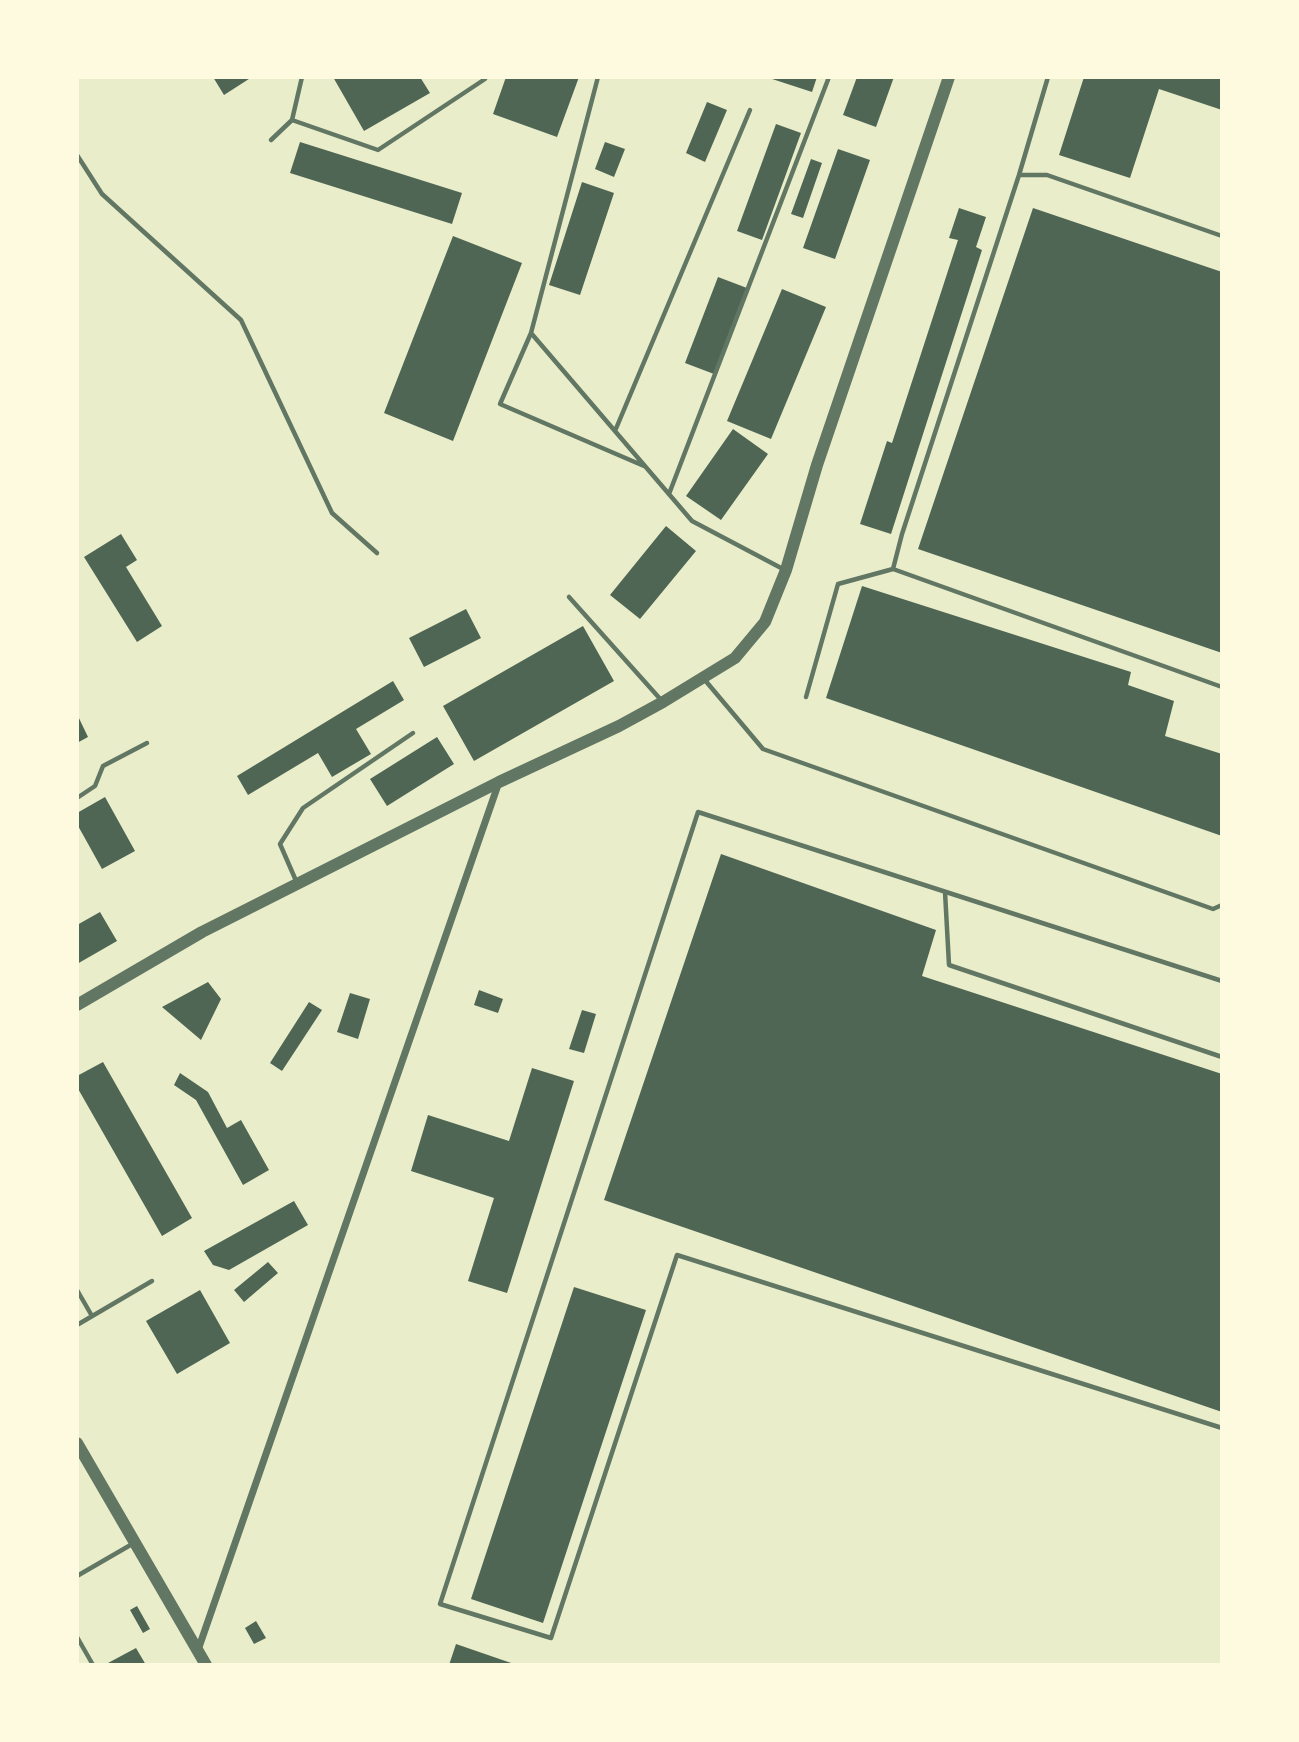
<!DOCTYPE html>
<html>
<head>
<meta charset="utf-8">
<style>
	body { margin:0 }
	#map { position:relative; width:1299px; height:1742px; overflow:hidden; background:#e9edc9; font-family:Arial,sans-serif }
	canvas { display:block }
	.frame { position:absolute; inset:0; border:79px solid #fefae0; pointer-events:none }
</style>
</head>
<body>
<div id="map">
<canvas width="1299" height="1742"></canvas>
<div class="frame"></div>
</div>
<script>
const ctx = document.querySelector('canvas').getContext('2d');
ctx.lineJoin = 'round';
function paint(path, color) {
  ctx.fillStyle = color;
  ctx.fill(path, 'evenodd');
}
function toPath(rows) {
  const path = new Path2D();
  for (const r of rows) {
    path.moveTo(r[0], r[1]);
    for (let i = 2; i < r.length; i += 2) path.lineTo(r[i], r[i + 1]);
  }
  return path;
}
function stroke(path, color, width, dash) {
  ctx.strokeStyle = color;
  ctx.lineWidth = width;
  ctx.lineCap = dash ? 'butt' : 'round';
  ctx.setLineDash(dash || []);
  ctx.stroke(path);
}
const building = toPath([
	[213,77,252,77,224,95],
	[333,77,420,77,430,93,364,131],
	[506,77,579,77,557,137,493,114],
	[766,77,817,77,812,92],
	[857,77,894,77,876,127,843,115],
	[1084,77,1222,77,1222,110,1159,89,1130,178,1059,155],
	[707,102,727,110,705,162,686,153],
	[776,124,801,133,762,240,737,231],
	[300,142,462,193,452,224,290,173],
	[605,142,625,149,614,177,595,169],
	[838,149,870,160,835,259,803,248],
	[811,159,822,163,803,218,791,214],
	[582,182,614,193,580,295,549,285],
	[959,208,986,217,976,247,982,250,891,534,860,524,887,441,892,443,958,240,949,238],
	[1033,208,1222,272,1222,653,918,549],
	[453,236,522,263,453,441,384,413],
	[718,277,747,288,714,374,685,363],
	[782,289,826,307,771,439,727,421],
	[733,429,768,454,721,520,686,496],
	[666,526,696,551,640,619,610,595],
	[121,534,137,560,126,567,162,626,137,642,84,557],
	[862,586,1131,672,1128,685,1174,701,1165,736,1222,754,1222,836,826,698],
	[466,609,481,638,424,667,409,638],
	[583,626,614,681,474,761,443,706],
	[393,681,404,700,356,729,371,754,332,777,318,753,248,795,237,776],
	[77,714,88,737,77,743],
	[437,737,454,764,387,806,370,779],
	[105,797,135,851,102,869,77,824,77,813],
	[721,854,936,930,922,976,1222,1074,1222,1412,604,1200],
	[100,912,117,941,77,964,77,925],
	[208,982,221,999,201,1040,162,1007],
	[479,990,503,999,498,1013,474,1005],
	[350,993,370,999,358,1039,337,1032],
	[309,1002,322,1010,282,1071,270,1063],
	[582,1010,596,1014,584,1053,569,1049],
	[103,1062,192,1218,162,1236,77,1087,77,1076],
	[532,1068,574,1081,507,1293,468,1281,494,1198,411,1171,428,1115,509,1141],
	[180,1073,208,1092,227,1128,241,1120,269,1170,243,1185,196,1100,174,1085],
	[294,1201,308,1225,229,1270,213,1265,204,1251],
	[268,1262,278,1273,244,1302,234,1290],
	[574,1287,646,1310,543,1623,471,1599],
	[200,1290,230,1343,177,1374,146,1321],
	[137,1606,150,1629,143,1633,130,1610],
	[256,1621,266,1638,254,1644,245,1628],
	[456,1644,517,1665,449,1665],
	[136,1648,146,1665,109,1665,108,1663]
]);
const service = toPath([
	[598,77,531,333,692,521,783,569],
	[292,120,378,150,485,79],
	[271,140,292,120,302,77],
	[77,155,102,194,241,320,332,513,377,553],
	[1019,175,1047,175,1222,236],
	[531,333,500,404,644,466],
	[615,431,750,110],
	[669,494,829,77],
	[893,569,1222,687],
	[569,597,662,701],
	[704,679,763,749,1213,909,1222,905],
	[806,697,838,584,893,569,902,534,1019,175,1048,77],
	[77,798,95,786,103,766,147,743],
	[297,883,280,844,303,808,413,733],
	[945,892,949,965,1222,1057],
	[1222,981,698,812,440,1604,551,1638,677,1255,1222,1428],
	[77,1290,92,1316],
	[77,1325,152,1281],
	[77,1576,134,1543],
	[77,1637,93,1665]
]);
const minor = toPath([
	[198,1650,499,782]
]);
const tertiary = toPath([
	[77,1005,202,932,499,782,619,726,663,702,735,658,765,622,786,570,817,465,949,77],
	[77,1443,206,1665]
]);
paint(building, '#4f6655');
stroke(service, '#617663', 4.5);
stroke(minor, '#617663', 7);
stroke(tertiary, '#617663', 12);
</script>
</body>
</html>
